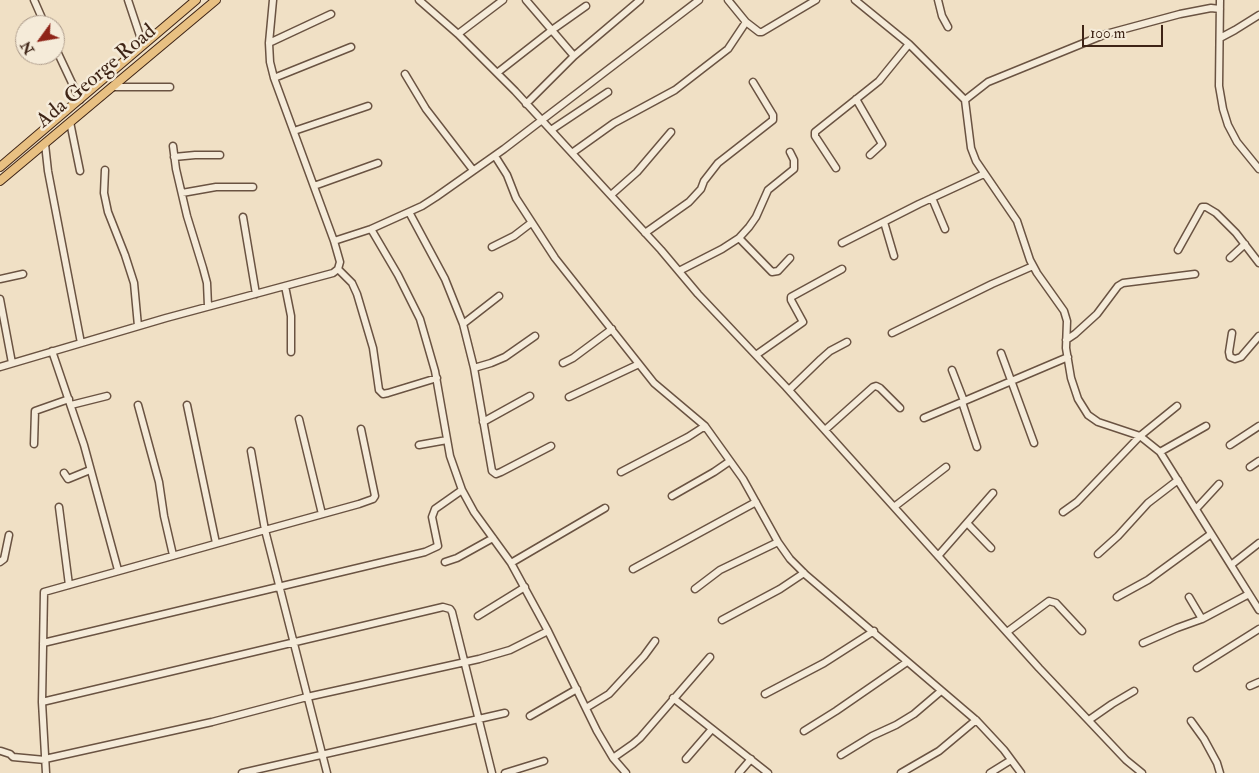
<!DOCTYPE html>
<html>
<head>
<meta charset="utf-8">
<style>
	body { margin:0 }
	#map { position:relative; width:1259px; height:773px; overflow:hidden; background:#f0e0c5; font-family:"IM FELL Double Pica",serif }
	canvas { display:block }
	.north { position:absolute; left:15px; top:15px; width:50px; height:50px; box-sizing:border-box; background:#f5ebd9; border:1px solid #ac9b8b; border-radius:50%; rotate:238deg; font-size:14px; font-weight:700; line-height:20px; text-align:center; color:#3e2416 }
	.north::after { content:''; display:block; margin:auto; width:18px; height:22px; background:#8f2418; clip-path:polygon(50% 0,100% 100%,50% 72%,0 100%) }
	.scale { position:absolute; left:1082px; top:25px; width:81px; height:22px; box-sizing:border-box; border:2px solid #3e2416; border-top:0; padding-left:6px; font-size:15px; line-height:18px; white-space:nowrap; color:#3e2416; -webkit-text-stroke:4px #f5ebd9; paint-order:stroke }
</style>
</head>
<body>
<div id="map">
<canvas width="1259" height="773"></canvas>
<div class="north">N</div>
<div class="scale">100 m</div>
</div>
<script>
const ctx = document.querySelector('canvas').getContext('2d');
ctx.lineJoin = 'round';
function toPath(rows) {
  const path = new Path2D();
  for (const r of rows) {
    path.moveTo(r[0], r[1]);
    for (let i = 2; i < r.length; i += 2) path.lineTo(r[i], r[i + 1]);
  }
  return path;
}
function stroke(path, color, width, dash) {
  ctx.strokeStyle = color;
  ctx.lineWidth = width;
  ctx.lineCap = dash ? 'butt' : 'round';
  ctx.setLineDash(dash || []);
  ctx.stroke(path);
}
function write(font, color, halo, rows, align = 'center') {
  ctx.font = font + ' "IM FELL Double Pica",serif';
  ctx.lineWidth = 5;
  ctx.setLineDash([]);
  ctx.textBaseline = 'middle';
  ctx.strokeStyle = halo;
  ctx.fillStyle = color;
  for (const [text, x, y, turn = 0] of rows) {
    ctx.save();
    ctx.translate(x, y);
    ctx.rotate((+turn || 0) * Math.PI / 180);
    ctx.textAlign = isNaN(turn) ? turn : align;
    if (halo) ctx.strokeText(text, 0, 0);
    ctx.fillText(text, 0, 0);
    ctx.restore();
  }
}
const minor = toPath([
	[34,0,45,25],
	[128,0,143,45],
	[419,0,458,34,515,91,661,250,698,294,786,387,1039,668,1126,760,1142,773],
	[526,0,574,56],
	[728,0,746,22,759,32,762,32,816,0],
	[855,0,909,44,965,100,971,148,976,161,1017,221,1030,260,1037,273,1064,311,1067,321,1066,348,1071,378,1078,399,1088,415,1098,422,1140,436,1160,452,1259,610],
	[938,0,942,16,948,27],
	[1220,0,1219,86,1223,109,1228,125,1237,142,1259,169],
	[458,34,503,0],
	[1220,38,1235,30,1259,15],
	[269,43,331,14],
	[55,47,80,100],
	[497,73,552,30,586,6],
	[405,74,426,109,473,170],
	[274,78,351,47],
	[112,87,170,87],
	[856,99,882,144,870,155],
	[965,100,988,82,1106,34,1180,14,1211,8,1220,9],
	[526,104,574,56,640,0],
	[70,122,80,171],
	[551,130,608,92],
	[294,131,368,106],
	[45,144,48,171,81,343],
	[173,146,176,169,187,216,203,268,207,283,208,306],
	[572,153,614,123,675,90,728,49,746,22],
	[495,156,507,175,516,198,555,258,654,383,705,426,743,479,778,542,790,559,806,575,977,721,1004,750,1021,773],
	[174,157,195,155,220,155],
	[836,168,815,136,815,132,879,81,909,44],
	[105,170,104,193,108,212,125,255,134,283,138,326],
	[314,186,378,163],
	[182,193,216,187,253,187],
	[611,195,637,172,671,132],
	[932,198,945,229],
	[409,212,445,279,463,324,474,368,492,471,496,474,501,472,551,446],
	[243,217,256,294],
	[884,222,894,256],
	[371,229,398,275,420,319,435,371,450,456,462,490,474,512,511,563,548,631,597,731,613,758,626,773],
	[645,233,689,202,701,189,704,181,718,163,773,120,773,115,753,82],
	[739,238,772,272,778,271,790,258],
	[334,241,371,229,422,206,436,197,504,149,699,0],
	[842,243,919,204,984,174],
	[492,247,514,236,531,223],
	[1178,250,1202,207,1206,207,1216,213,1236,233,1259,263],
	[1230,258,1245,244],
	[338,269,352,283,357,294,373,348,379,390,383,394,388,393,437,378],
	[679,271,722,249,739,238,749,227,756,217,768,190,794,169,794,160,790,152],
	[0,279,23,274],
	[285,286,291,316,291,352],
	[0,299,12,363],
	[463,324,499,296],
	[892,333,992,284,1033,266],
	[1232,333,1229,352,1230,357,1235,359,1241,357,1259,336],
	[1066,340,1075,334,1097,314,1118,286,1123,283,1195,274],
	[52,351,84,445,118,570],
	[1001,353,1034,443],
	[756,355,803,322,791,300,791,297,842,269],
	[563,363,573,358,612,329],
	[0,367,166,318,333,273,338,269,340,262,334,241,274,78,270,62,269,43,273,0],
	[474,368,491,363,505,357,535,336],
	[952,370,964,401],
	[789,390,821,359,830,351,847,342],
	[569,397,639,364],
	[71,405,107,396],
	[138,405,159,482,164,516,173,555],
	[187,405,216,543],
	[924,418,962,402],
	[299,419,322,514],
	[483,422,530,396],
	[825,430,873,387,876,386,880,388,900,408],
	[34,444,35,411,69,399],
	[419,445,447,440],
	[1230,445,1259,426],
	[977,447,962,402,1068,357],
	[251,451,265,530,359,504,373,499,375,496,361,429],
	[1160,452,1206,426],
	[1250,467,1259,461],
	[621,472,688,437,705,426],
	[64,473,68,479,90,470],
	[672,496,714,472,730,461],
	[59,507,69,585],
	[894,507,946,467],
	[1196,509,1219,484],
	[1063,512,1077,502,1140,436,1177,406],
	[967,523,991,548],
	[1098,554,1118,536,1148,503,1178,480],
	[938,556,993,493],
	[0,562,4,559,9,535],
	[445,562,457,558,493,538],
	[511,563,605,508],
	[1231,565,1259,543],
	[633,569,756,502],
	[695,589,720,570,778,542],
	[1117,597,1148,580,1211,534],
	[1189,597,1202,619],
	[478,616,525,587],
	[722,620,780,589,804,573],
	[1007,632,1049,601,1056,603,1082,631],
	[43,643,425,552,438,546,432,517,435,509,462,490],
	[1143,643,1177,628,1202,619,1249,594],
	[1197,668,1259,629],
	[1250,686,1259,682],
	[765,694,824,663,874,631],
	[673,698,768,773],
	[42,702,443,607,450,609,452,612,492,773],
	[586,708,609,694,644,656,655,641],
	[530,716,577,689],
	[1089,720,1112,704,1134,691],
	[1191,721,1204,739,1217,763,1220,773],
	[804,731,836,711,907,662],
	[1,751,10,754,13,757,45,760],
	[841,755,872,736,896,725,914,714,941,691],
	[613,758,633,744,640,738,710,657],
	[45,759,212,722,307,697,479,659,510,650,548,631],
	[686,759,712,729],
	[46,773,42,702,44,592,265,530,327,773],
	[242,773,505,713],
	[505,773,544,761],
	[739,773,751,759],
	[901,773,939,751,976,720],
	[990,773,1011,760]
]);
const major = toPath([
	[0,167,196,0],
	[0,181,216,0]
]);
const streetNames = [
	["Ada George Road",97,77,-40]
];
stroke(minor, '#6a5342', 9);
stroke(major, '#3e2416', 10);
stroke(minor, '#f5ebd9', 6);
stroke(major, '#e8c082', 8);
write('21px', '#3e2416', '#f5ebd9', streetNames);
</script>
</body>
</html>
